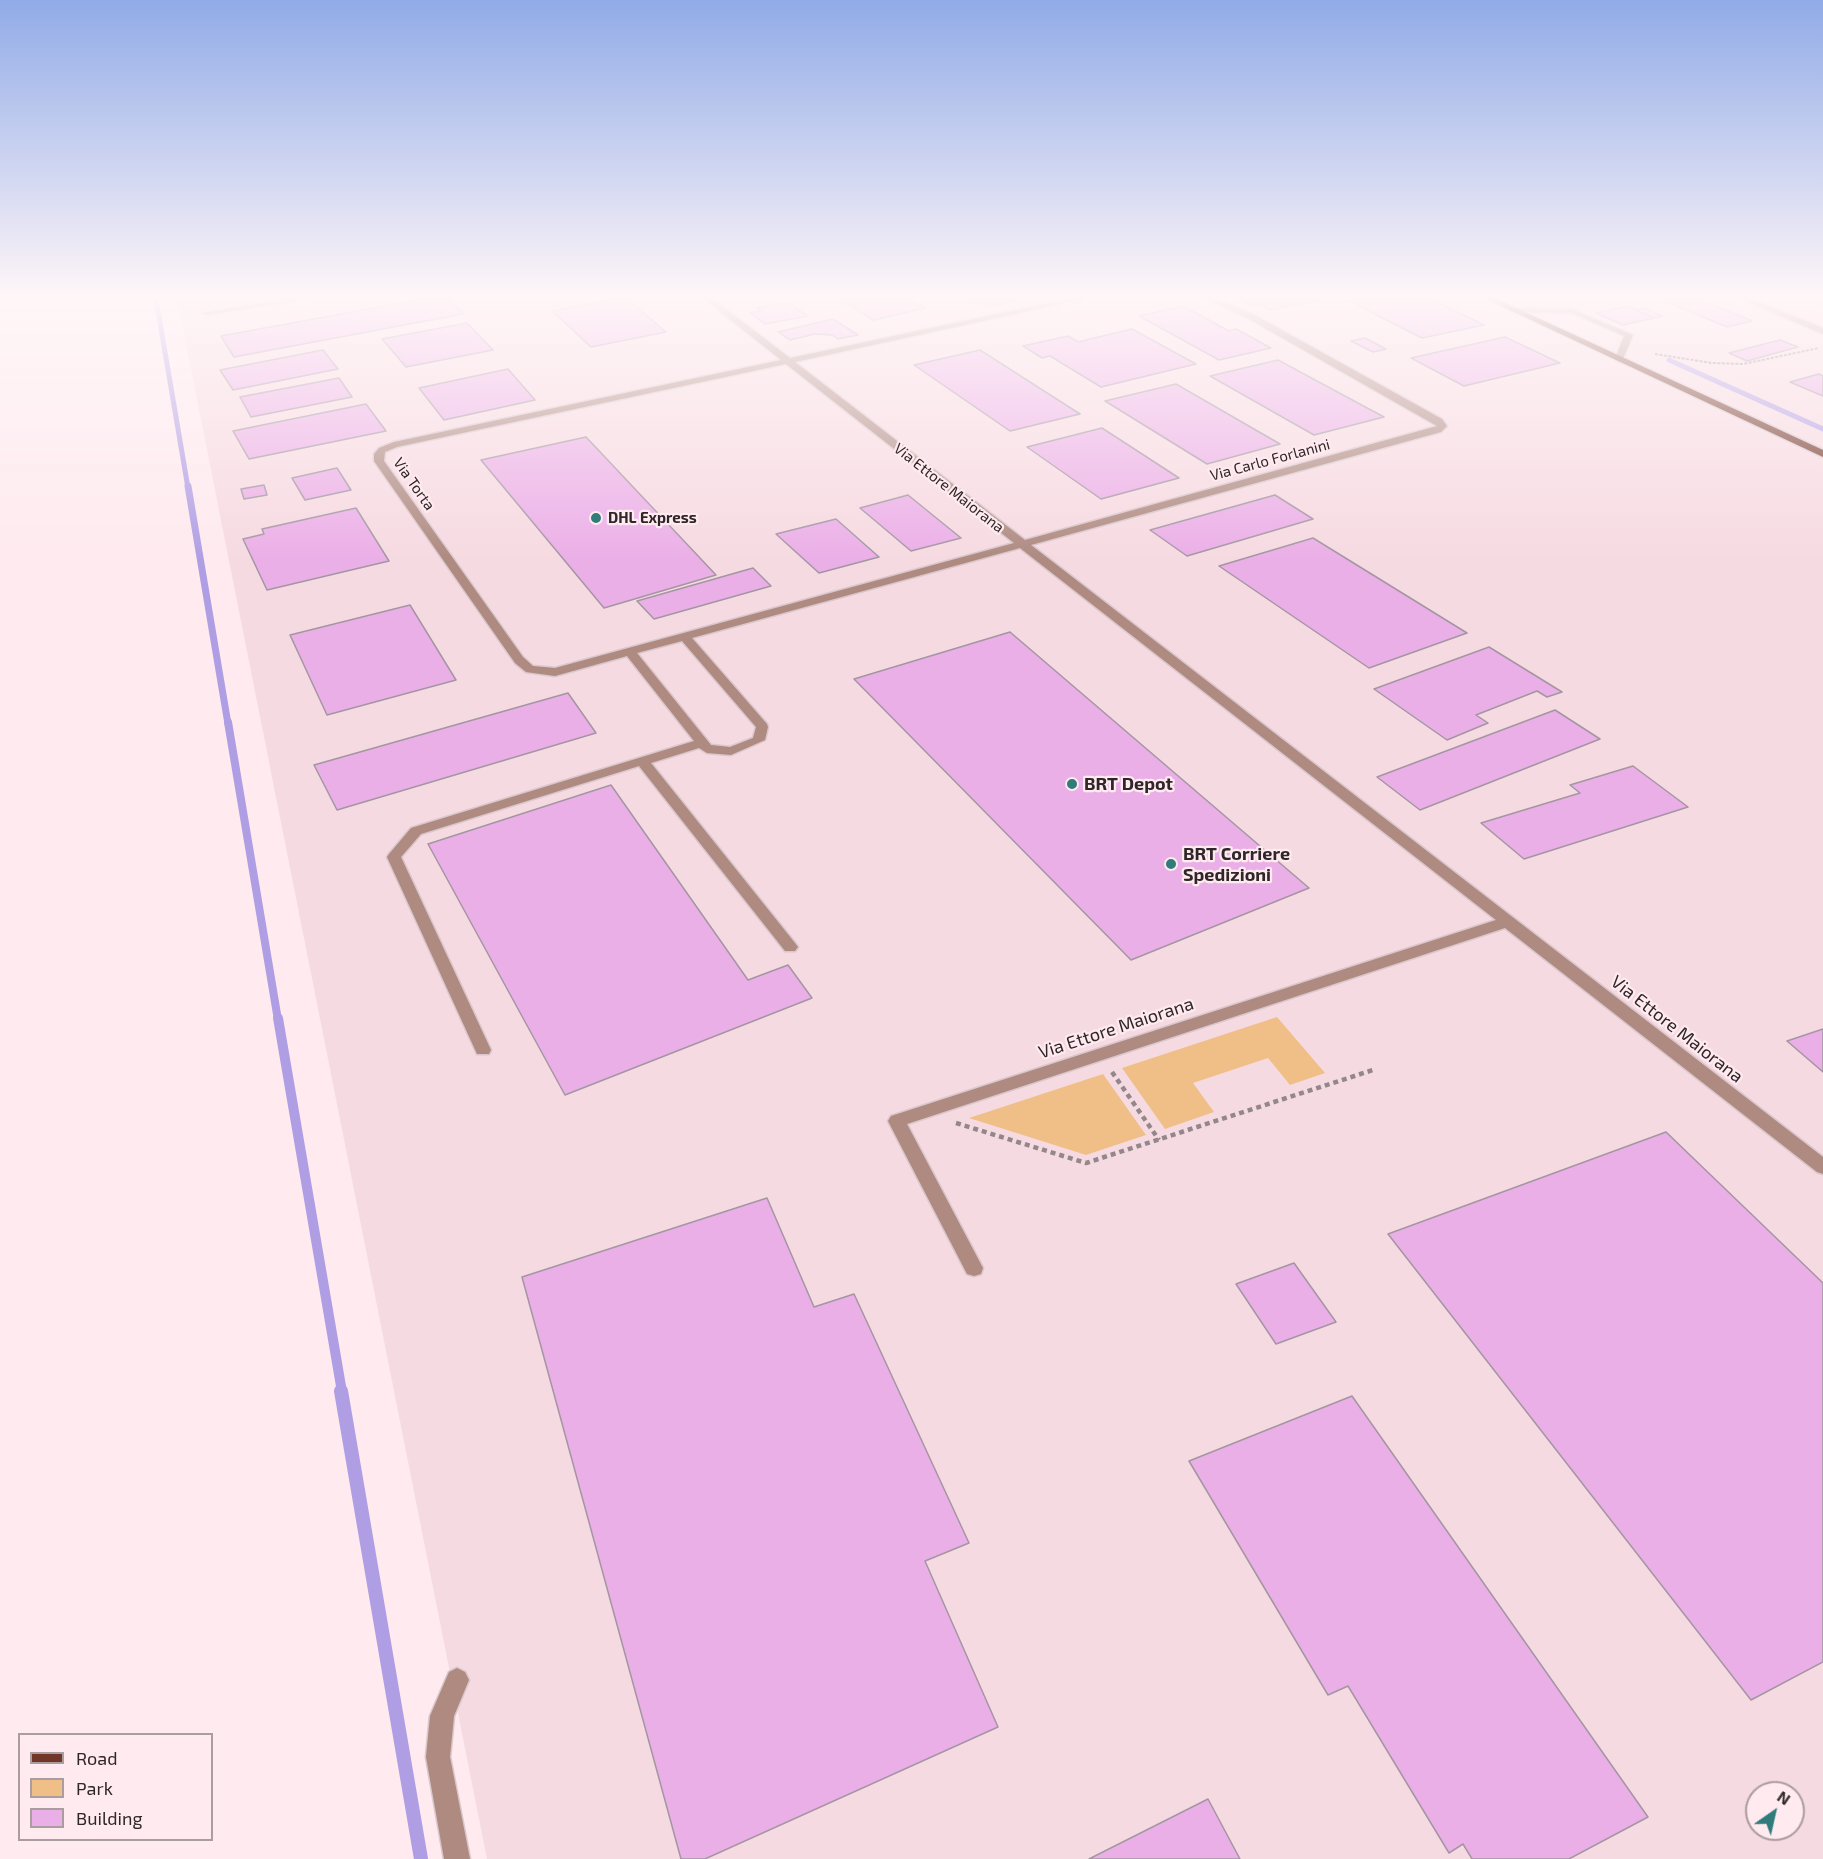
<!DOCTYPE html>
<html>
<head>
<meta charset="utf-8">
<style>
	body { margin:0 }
	#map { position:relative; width:1823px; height:1859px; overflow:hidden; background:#feeaef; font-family:"Exo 2",sans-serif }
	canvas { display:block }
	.legend { position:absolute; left:18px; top:1733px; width:195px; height:108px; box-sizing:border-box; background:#feeaef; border:2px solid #ab9c9f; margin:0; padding:8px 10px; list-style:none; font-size:18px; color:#2e2628 }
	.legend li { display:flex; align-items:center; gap:12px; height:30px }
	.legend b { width:30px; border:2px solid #ab9c9f }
	.north { position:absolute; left:1745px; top:1781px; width:60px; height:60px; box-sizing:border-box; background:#feeaef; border:2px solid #ab9c9f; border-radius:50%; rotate:34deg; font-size:16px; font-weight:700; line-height:24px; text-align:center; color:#2e2628 }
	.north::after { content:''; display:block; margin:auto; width:21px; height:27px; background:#317b7a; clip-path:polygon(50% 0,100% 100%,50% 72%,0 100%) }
</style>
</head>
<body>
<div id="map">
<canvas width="1823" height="1859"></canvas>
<ul class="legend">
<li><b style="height:8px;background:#713627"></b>Road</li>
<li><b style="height:16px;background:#f0bf88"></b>Park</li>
<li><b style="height:16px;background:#ebafe7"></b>Building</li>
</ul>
<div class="north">N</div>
</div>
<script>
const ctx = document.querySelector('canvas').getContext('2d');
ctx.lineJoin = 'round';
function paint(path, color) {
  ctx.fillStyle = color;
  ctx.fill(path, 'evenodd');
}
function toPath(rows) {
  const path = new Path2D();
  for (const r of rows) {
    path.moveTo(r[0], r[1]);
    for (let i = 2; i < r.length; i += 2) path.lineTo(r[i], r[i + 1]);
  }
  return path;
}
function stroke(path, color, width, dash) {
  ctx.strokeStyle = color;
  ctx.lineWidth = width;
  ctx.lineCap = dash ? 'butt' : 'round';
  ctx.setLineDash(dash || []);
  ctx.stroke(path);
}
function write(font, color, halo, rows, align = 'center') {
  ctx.font = font + ' "Exo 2",sans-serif';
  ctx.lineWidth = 4.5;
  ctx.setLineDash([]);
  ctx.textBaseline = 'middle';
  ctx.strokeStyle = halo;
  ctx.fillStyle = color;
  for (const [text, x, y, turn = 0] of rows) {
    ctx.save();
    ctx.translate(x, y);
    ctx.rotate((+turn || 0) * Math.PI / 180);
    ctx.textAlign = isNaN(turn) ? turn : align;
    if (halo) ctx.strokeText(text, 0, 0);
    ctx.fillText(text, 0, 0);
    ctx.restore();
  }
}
const built = toPath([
	[177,299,1823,299,1823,1859,487,1859],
	[1757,1793,1793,1793,1793,1829,1757,1829]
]);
const green = toPath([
	[1277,1017,1325,1073,1290,1085,1268,1058,1193,1083,1214,1112,1165,1129,1122,1068],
	[1103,1074,1146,1135,1086,1155,969,1118]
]);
const streamFar4 = toPath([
	[156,299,188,488],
	[1669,360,1823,429]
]);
const streamFar3 = toPath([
	[188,486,228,724]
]);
const streamFar2 = toPath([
	[228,722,278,1020]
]);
const streamFar1 = toPath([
	[278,1018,342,1392]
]);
const stream = toPath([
	[341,1391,421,1859]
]);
const building = toPath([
	[423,299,450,299,463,314,234,357,221,336,423,299],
	[614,299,627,299,666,332,591,347,552,311,614,299],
	[840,299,910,299,925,308,873,320,840,299],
	[965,299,1022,299,989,307,979,302,973,303,965,299],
	[1240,299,1320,299,1321,300,1270,310,1260,304,1252,306,1240,299],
	[1360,299,1431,299,1484,325,1422,338,1349,301,1360,299],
	[1660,299,1699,299,1752,321,1727,327,1660,299],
	[788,302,807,316,765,324,750,313,761,311,757,308,788,302],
	[1183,306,1229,331,1236,329,1271,348,1219,360,1139,316,1183,306],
	[1627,306,1654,318,1623,325,1596,313,1627,306],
	[1645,308,1662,316,1654,318,1636,310,1645,308],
	[833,319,858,335,838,339,832,335,815,334,790,340,778,332,833,319],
	[467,323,493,350,406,367,382,339,467,323],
	[1132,329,1196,364,1101,387,1050,356,1042,358,1023,346,1068,336,1078,342,1132,329],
	[1505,337,1560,363,1464,386,1411,358,1505,337],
	[1365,338,1386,349,1373,352,1351,341,1365,338],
	[1780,340,1798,347,1747,361,1729,353,1780,340],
	[323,350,338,369,233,390,220,370,323,350],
	[980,350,1080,414,1010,431,914,365,980,350],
	[1278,360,1384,417,1314,435,1210,376,1278,360],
	[508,369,535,400,444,420,419,388,508,369],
	[1819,374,1823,376,1823,396,1790,382,1819,374],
	[339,378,352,397,251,417,240,397,339,378],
	[1176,384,1280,444,1207,464,1105,401,1176,384],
	[366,404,386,431,249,459,233,431,366,404],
	[1102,428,1179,478,1101,499,1027,447,1102,428],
	[586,437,716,575,604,608,481,460,586,437],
	[337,468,351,490,305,500,292,478,337,468],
	[264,485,267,495,244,499,241,489,264,485],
	[908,495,961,538,911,551,860,508,908,495],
	[1275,495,1313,519,1187,556,1150,530,1275,495],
	[356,508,389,561,267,590,243,539,264,534,262,529,356,508],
	[836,519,879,557,819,573,776,534,836,519],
	[1313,538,1467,633,1369,668,1219,566,1313,538],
	[753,568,771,586,654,619,637,601,753,568],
	[410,605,456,680,327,715,290,635,410,605],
	[1010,632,1309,888,1131,960,854,679,1010,632],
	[1489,647,1562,692,1547,697,1537,691,1476,715,1488,723,1447,740,1374,689,1489,647],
	[568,693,596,733,337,810,314,765,568,693],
	[1555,710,1600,739,1420,810,1377,777,1555,710],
	[1633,766,1688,807,1524,859,1481,823,1580,793,1570,785,1633,766],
	[611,785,748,980,788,965,812,998,565,1095,428,844,611,785],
	[1823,1029,1823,1072,1787,1041,1823,1029],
	[1666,1132,1823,1283,1823,1662,1751,1700,1388,1234,1666,1132],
	[767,1198,814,1307,854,1294,969,1543,925,1561,998,1727,705,1859,681,1859,522,1277,767,1198],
	[1294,1263,1336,1322,1276,1344,1236,1284,1294,1263],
	[1352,1396,1648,1817,1569,1859,1472,1859,1463,1844,1449,1853,1348,1686,1328,1695,1189,1461,1352,1396],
	[1208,1799,1240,1859,1089,1859,1208,1799]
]);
const pathFar1 = toPath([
	[1655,354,1712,363,1743,364,1819,348]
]);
const path = toPath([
	[1112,1072,1159,1140],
	[956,1123,1086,1163,1376,1069]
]);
const minor = toPath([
	[285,299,308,299,206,315,202,313,285,299],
	[704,299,713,299,790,358,1067,299,1084,299,795,362,1025,540,1437,426,1247,318,1205,299,1217,299,1253,314,1442,419,1447,426,1441,432,1031,545,1823,1157,1823,1174,1817,1172,1505,928,907,1124,983,1268,981,1274,974,1276,967,1274,888,1121,891,1116,1496,920,1020,548,692,638,767,724,768,727,765,740,731,755,707,753,699,748,651,763,795,943,798,947,795,951,785,951,639,766,421,834,401,857,491,1050,489,1054,477,1054,387,857,389,854,411,828,694,741,627,656,555,676,526,672,515,663,374,461,374,454,379,448,394,442,781,360,704,299],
	[786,364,1014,543,555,668,533,666,523,657,384,461,385,452,397,447,786,364],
	[682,641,756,727,753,738,730,747,711,745,637,653,682,641],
	[1740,299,1752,299,1823,328,1823,334,1740,299],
	[1513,308,1572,309,1633,335,1623,359,1619,362,1615,359,1624,336,1571,313,1510,312,1509,310,1513,308],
	[457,1668,465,1672,469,1680,454,1716,450,1757,470,1859,444,1859,426,1757,430,1716,449,1672,457,1668]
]);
const major = toPath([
	[1486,299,1497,299,1823,450,1823,457,1486,299]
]);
const markers = [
	[596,518,6,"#317b7a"],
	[1072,784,6,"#317b7a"],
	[1171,864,6,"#317b7a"]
];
const farStreetnames = [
	["Via Carlo Forlanini",1270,460,-15],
	["Via Torta",414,484,55],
	["Via Ettore Maiorana",949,488,38]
];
const farPoinames = [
	["DHL Express",608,518]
];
const poiNames = [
	["BRT Depot",1084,784],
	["BRT Corriere",1183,854],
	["Spedizioni",1183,875]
];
const streetNames = [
	["Via Ettore Maiorana",1116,1028,-18],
	["Via Ettore Maiorana",1677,1029,38]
];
paint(built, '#f6dae1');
paint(green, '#f0bf88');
stroke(streamFar4, '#b09ee5', 5);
stroke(streamFar3, '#b09ee5', 7);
stroke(streamFar2, '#b09ee5', 8);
stroke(streamFar1, '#b09ee5', 10);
stroke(stream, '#b09ee5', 14);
paint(building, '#ebafe7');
stroke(building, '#a396a2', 1.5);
stroke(minor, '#d9c7cb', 3);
stroke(major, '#d9c7cb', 3);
stroke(pathFar1, '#94878a', 2, [3, 1.5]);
stroke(path, '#94878a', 4.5, [5, 4]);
paint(minor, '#ae8a81');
paint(major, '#713627');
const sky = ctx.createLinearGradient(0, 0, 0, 560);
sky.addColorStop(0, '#91abe7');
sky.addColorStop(0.53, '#fff6f8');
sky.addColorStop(1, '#fff6f800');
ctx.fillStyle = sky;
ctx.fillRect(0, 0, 1823, 560);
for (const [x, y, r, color] of markers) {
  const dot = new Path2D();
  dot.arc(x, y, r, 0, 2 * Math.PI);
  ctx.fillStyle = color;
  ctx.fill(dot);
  stroke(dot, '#feeaef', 2);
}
write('15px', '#2e2628', '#feeaef', farStreetnames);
write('bold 15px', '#2e2628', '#feeaef', farPoinames, 'left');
write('bold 18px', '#2e2628', '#feeaef', poiNames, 'left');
write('18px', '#2e2628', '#feeaef', streetNames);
</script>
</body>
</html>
